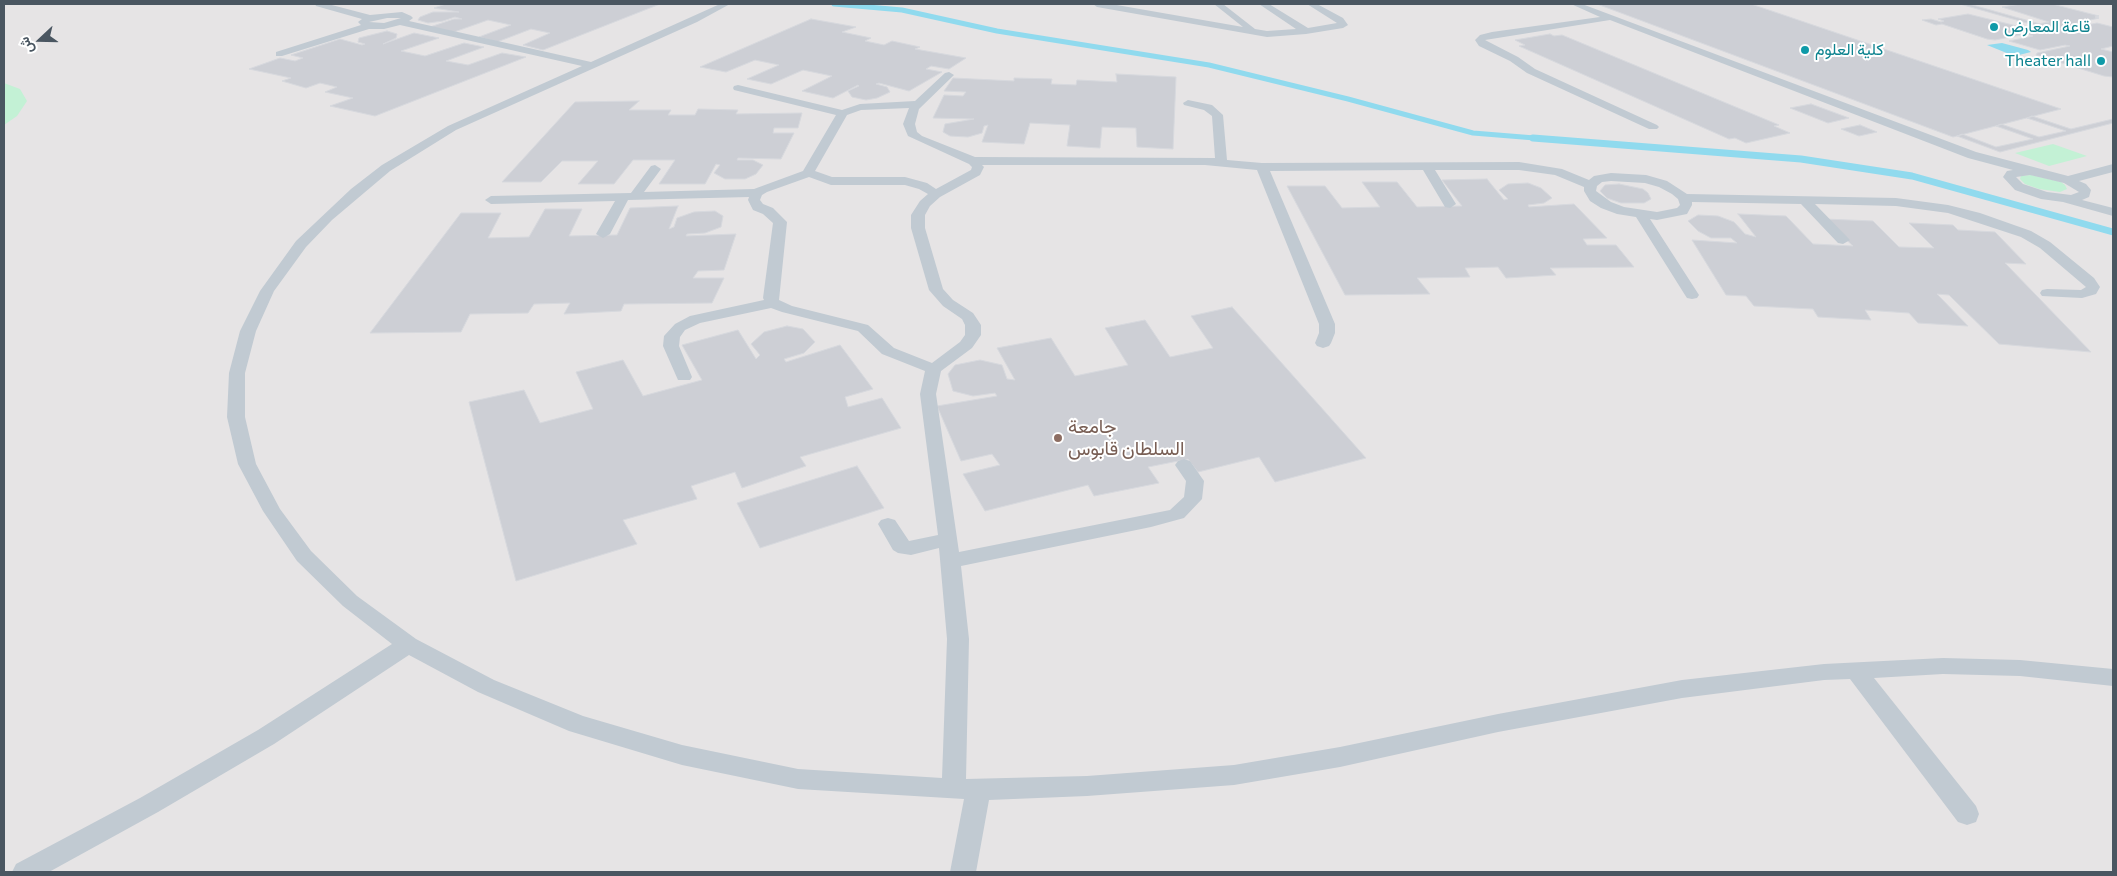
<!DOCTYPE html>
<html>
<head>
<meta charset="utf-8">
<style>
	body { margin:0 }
	#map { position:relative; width:2117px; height:876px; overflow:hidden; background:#f5f3f3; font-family:Commissioner,Vazirmatn,sans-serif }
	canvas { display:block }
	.frame { position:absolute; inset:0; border:5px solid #4a5661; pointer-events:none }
	.north { position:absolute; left:15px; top:15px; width:50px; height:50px; -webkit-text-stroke:4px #fff; paint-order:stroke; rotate:249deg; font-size:14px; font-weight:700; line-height:20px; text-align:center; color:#4a5661 }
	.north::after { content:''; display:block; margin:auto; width:18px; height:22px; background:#4a5661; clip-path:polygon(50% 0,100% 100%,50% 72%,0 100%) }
</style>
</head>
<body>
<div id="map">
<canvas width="2117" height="876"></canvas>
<div class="frame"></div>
<div class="north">ش</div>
</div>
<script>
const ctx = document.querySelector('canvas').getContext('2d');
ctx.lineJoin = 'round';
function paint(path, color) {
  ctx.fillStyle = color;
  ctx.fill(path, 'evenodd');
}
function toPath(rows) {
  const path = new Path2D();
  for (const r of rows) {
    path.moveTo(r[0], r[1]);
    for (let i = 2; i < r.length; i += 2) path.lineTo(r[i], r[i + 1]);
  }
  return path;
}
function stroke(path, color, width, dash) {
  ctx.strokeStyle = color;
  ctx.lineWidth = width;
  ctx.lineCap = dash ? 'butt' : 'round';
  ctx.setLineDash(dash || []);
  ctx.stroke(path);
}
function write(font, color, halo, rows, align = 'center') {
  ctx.font = font + ' Commissioner,Vazirmatn,sans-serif';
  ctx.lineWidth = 4;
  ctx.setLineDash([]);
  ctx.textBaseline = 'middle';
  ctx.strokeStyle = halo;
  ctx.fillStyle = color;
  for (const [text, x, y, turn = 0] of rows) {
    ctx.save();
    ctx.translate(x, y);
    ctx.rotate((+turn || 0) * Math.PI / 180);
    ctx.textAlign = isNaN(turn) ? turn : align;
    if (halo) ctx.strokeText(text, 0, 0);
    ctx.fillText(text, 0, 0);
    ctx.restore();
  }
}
const education = toPath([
	[4,4,2113,4,2113,872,4,872]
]);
const green = toPath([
	[4,83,20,89,27,101,17,116,4,125],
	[2053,144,2087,156,2049,166,2015,153],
	[2031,175,2061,182,2065,185,2067,189,2060,192,2039,189,2025,184,2020,179,2021,176]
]);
const water = toPath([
	[2002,43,2028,50,2031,52,2019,55,2009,54,1987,45]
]);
const streamFar1 = toPath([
	[834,4,902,10,997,31,1209,65,1348,99,1473,133,1547,139]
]);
const stream = toPath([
	[1533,138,1801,159,1912,176,2113,232]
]);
const building = toPath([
	[446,4,660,4,543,50,523,45,550,33,531,29,497,42,479,37,511,25,488,20,454,32,430,27,454,19,462,19,455,17,443,21,428,23,418,20,420,17,433,12,459,12,434,8,446,4],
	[1597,4,1751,4,2061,109,1953,137,1597,4],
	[1960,4,1969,4,2040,24,2034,25,1960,4],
	[2021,4,2052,4,2099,16,2095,17,2099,18,2073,24,2082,26,2097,23,2113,27,2113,46,2101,49,2113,52,2113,77,2104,76,2036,55,2037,53,2070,46,2065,45,2040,50,2009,41,2033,36,2026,34,1995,40,1987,39,1942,24,1936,25,1922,20,1931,19,1941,22,1944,21,1938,19,1968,14,2021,27,2049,22,2002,7,2021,4],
	[811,19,856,27,842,32,871,38,865,41,884,45,892,41,920,47,915,49,966,58,949,69,931,66,926,69,942,72,909,91,879,83,876,84,887,87,890,92,877,98,866,100,852,97,848,91,859,86,858,85,833,98,802,91,832,76,803,70,771,84,747,79,779,65,755,60,726,72,700,67,811,19],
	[387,31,397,34,396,38,383,44,414,33,439,38,401,51,425,56,464,43,484,47,446,61,468,65,502,53,526,57,375,116,330,106,353,98,325,92,337,87,320,83,306,88,282,81,291,78,249,69,280,58,295,61,303,58,291,55,340,39,362,45,365,44,358,42,359,38,387,31],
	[1550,34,1554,36,1562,35,1779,125,1774,126,1790,133,1746,143,1735,138,1729,139,1519,46,1525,45,1515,40,1550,34],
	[1116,74,1176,77,1173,149,1137,147,1136,128,1102,127,1100,148,1067,146,1070,125,1030,123,1024,144,982,142,988,125,984,126,982,133,968,137,950,136,943,132,945,124,974,119,933,118,944,95,963,96,966,92,944,91,953,78,1014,81,1014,78,1052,79,1051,84,1076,85,1077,80,1117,82,1116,74],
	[639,101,629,110,671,110,668,115,695,115,698,109,738,110,736,114,802,113,798,128,774,128,773,133,794,133,781,159,738,158,737,160,753,160,763,165,756,174,745,179,725,179,714,173,720,165,716,164,705,184,659,184,675,160,633,160,614,184,578,184,598,161,562,161,541,182,502,182,575,102,639,101],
	[1811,104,1849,118,1828,123,1790,108,1811,104],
	[2032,116,2071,129,2113,119,2113,123,2000,152,1957,136,1962,134,1996,147,2033,139,1996,126,2001,124,2039,137,2066,131,2027,118,2032,116],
	[1860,125,1877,132,1859,136,1841,129,1860,125],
	[1487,179,1504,200,1508,199,1499,190,1508,184,1528,183,1541,188,1552,198,1544,203,1528,205,1529,207,1574,204,1607,238,1583,239,1587,245,1616,245,1634,267,1550,268,1556,275,1506,278,1498,267,1465,268,1470,277,1417,278,1430,294,1345,295,1287,186,1325,186,1342,208,1380,207,1362,182,1397,182,1417,207,1462,206,1442,180,1487,179],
	[1619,184,1643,189,1648,193,1651,199,1644,203,1621,203,1607,198,1600,191,1605,185,1619,184],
	[678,206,669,229,674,227,677,218,694,212,715,211,723,216,721,227,705,233,687,234,686,236,736,234,724,270,698,271,693,278,724,278,712,303,624,304,621,311,564,314,570,303,534,304,528,313,470,314,461,332,370,333,461,213,501,213,488,238,529,237,545,209,582,209,569,236,617,235,630,208,678,206],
	[1738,214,1786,216,1813,244,1853,246,1824,219,1873,221,1899,247,1934,248,1909,223,1953,225,1958,230,1995,232,2026,264,2005,263,2091,352,1999,344,1949,295,1937,294,1968,326,1918,323,1909,313,1865,310,1871,320,1818,317,1813,309,1754,306,1746,296,1726,295,1692,240,1737,243,1731,238,1711,238,1698,231,1688,221,1698,215,1718,216,1734,222,1745,234,1756,237,1738,214],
	[1232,307,1366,458,1275,482,1259,457,1198,472,1188,459,1148,467,1159,483,1094,496,1088,485,985,511,963,474,1000,465,992,454,961,461,937,406,997,396,995,393,973,396,953,391,948,374,955,365,980,360,1002,365,1007,379,1015,380,997,348,1051,338,1075,376,1128,365,1105,328,1145,320,1170,357,1213,348,1191,316,1232,307],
	[787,326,803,329,815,342,804,353,784,359,786,362,840,345,873,389,845,397,848,407,882,398,901,428,800,457,806,466,742,488,735,472,691,486,697,499,623,520,637,544,516,581,469,402,524,390,540,423,593,409,576,372,623,360,643,396,702,380,682,345,738,330,756,359,760,355,751,344,764,332,787,326],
	[857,466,884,508,760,548,737,503,857,466]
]);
const lane = toPath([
	[315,4,328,4,370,15,402,12,411,16,413,18,409,21,591,62,720,4,730,4,697,22,456,130,390,171,332,220,306,247,274,291,256,331,245,373,245,417,256,464,280,509,311,551,357,596,416,639,494,680,583,716,682,745,798,769,942,778,947,639,939,548,911,555,898,553,893,550,878,524,881,520,888,518,895,520,909,541,938,535,920,394,925,371,882,354,858,331,782,312,771,308,700,323,685,330,680,337,679,346,692,377,690,380,678,380,663,346,664,336,675,324,690,316,764,300,763,298,773,223,763,214,753,210,748,200,749,197,628,200,610,234,603,238,596,234,615,201,491,204,485,200,491,196,631,193,651,166,655,165,661,169,644,192,754,189,803,171,836,115,734,90,733,88,734,86,738,85,842,110,860,104,915,101,945,73,949,72,954,75,919,109,915,124,917,132,922,136,975,157,1215,158,1212,116,1204,110,1184,105,1183,103,1188,100,1212,105,1223,115,1227,160,1262,163,1519,162,1562,169,1589,180,1594,176,1611,173,1646,175,1667,181,1687,194,1896,198,1948,205,1980,213,2031,231,2050,242,2094,278,2100,287,2096,294,2082,298,2042,296,2040,293,2042,290,2047,289,2081,290,2086,287,2040,248,2021,237,1948,213,1896,206,1815,204,1850,240,1843,244,1838,243,1801,204,1692,202,1692,205,1687,214,1657,220,1650,219,1699,295,1697,298,1692,299,1687,298,1685,295,1636,217,1617,214,1601,208,1590,201,1584,191,1584,187,1555,175,1519,170,1435,170,1456,204,1450,208,1445,207,1423,170,1270,171,1335,324,1335,333,1331,343,1329,346,1323,348,1317,346,1315,343,1319,333,1319,324,1257,170,1205,165,982,165,984,167,980,175,940,197,930,206,925,215,925,228,943,289,953,300,973,313,981,325,981,335,972,348,941,371,936,394,959,552,1170,510,1184,497,1186,481,1175,465,1178,461,1184,459,1190,461,1204,481,1202,499,1184,518,1151,527,961,566,969,639,966,779,1087,776,1234,765,1340,747,1498,714,1682,680,1824,664,1943,658,2020,660,2113,669,2113,686,2020,676,1943,674,1874,678,1976,806,1979,814,1976,822,1967,825,1958,822,1850,679,1824,680,1682,698,1498,732,1340,767,1234,785,1087,796,989,800,976,872,950,872,964,799,798,789,682,765,569,731,478,692,409,655,274,744,158,812,49,872,12,872,16,864,140,798,258,730,392,644,343,606,297,561,263,511,238,464,227,417,229,373,240,331,260,291,296,241,351,189,382,165,448,126,582,66,400,25,384,29,369,29,282,56,276,56,276,52,361,25,358,22,362,19,316,6,315,4],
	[387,18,401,18,384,23,369,22,387,18],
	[909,108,903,124,908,136,969,164,972,167,971,170,936,189,927,183,905,177,832,177,815,171,847,115,861,110,909,108],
	[809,177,831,185,905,185,919,189,928,194,920,201,911,215,911,228,929,290,943,306,962,319,965,325,965,335,960,342,932,363,894,348,868,325,792,306,779,300,787,222,773,208,763,204,760,200,762,195,767,192,809,177],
	[1611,181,1645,183,1659,187,1672,194,1678,199,1680,205,1677,208,1657,212,1624,207,1611,202,1596,191,1597,186,1602,182,1611,181],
	[1093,4,1111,4,1243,27,1214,4,1223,4,1255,29,1267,31,1296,29,1259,4,1269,4,1308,28,1337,23,1307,4,1317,4,1343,18,1348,25,1343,28,1306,34,1267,37,1097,7,1093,4],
	[1571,4,1582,4,1976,152,2068,176,2113,164,2113,172,2079,181,2086,184,2091,190,2089,197,2082,200,2113,208,2113,216,2063,202,2041,199,2015,190,2003,177,2007,171,2013,170,1968,158,1610,20,1485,40,1518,57,1535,69,1657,125,1659,127,1657,129,1649,129,1527,73,1510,61,1479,46,1475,40,1480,35,1492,32,1600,17,1571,4],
	[2030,175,2064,183,2079,192,2071,195,2047,192,2023,184,2016,177,2030,175]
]);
const markers = [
	[1994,27,5,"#0f9aa8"],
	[1805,50,5,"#0f9aa8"],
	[2101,61,5,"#0f9aa8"],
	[1058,438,5,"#8d6e63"]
];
const farCulturenames = [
	["قاعة المعارض",2004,27],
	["كلية العلوم",1815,50],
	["Theater hall",2091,61,"right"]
];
const educationNames = [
	["جامعة",1068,427],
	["السلطان قابوس",1068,449]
];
paint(education, '#e6e4e5');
paint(green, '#c3f1d5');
paint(water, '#90daee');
stroke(streamFar1, '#90daee', 5);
stroke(stream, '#90daee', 7);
paint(building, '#cdcfd5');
stroke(building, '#d7d9de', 1);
paint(lane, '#c1cad2');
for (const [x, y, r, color] of markers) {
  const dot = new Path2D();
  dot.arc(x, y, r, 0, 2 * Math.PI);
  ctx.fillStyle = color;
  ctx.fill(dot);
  stroke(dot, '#fff', 2);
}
write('16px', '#0d838f', '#fff', farCulturenames, 'left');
write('19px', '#785e54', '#fff', educationNames, 'left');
</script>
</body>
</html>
